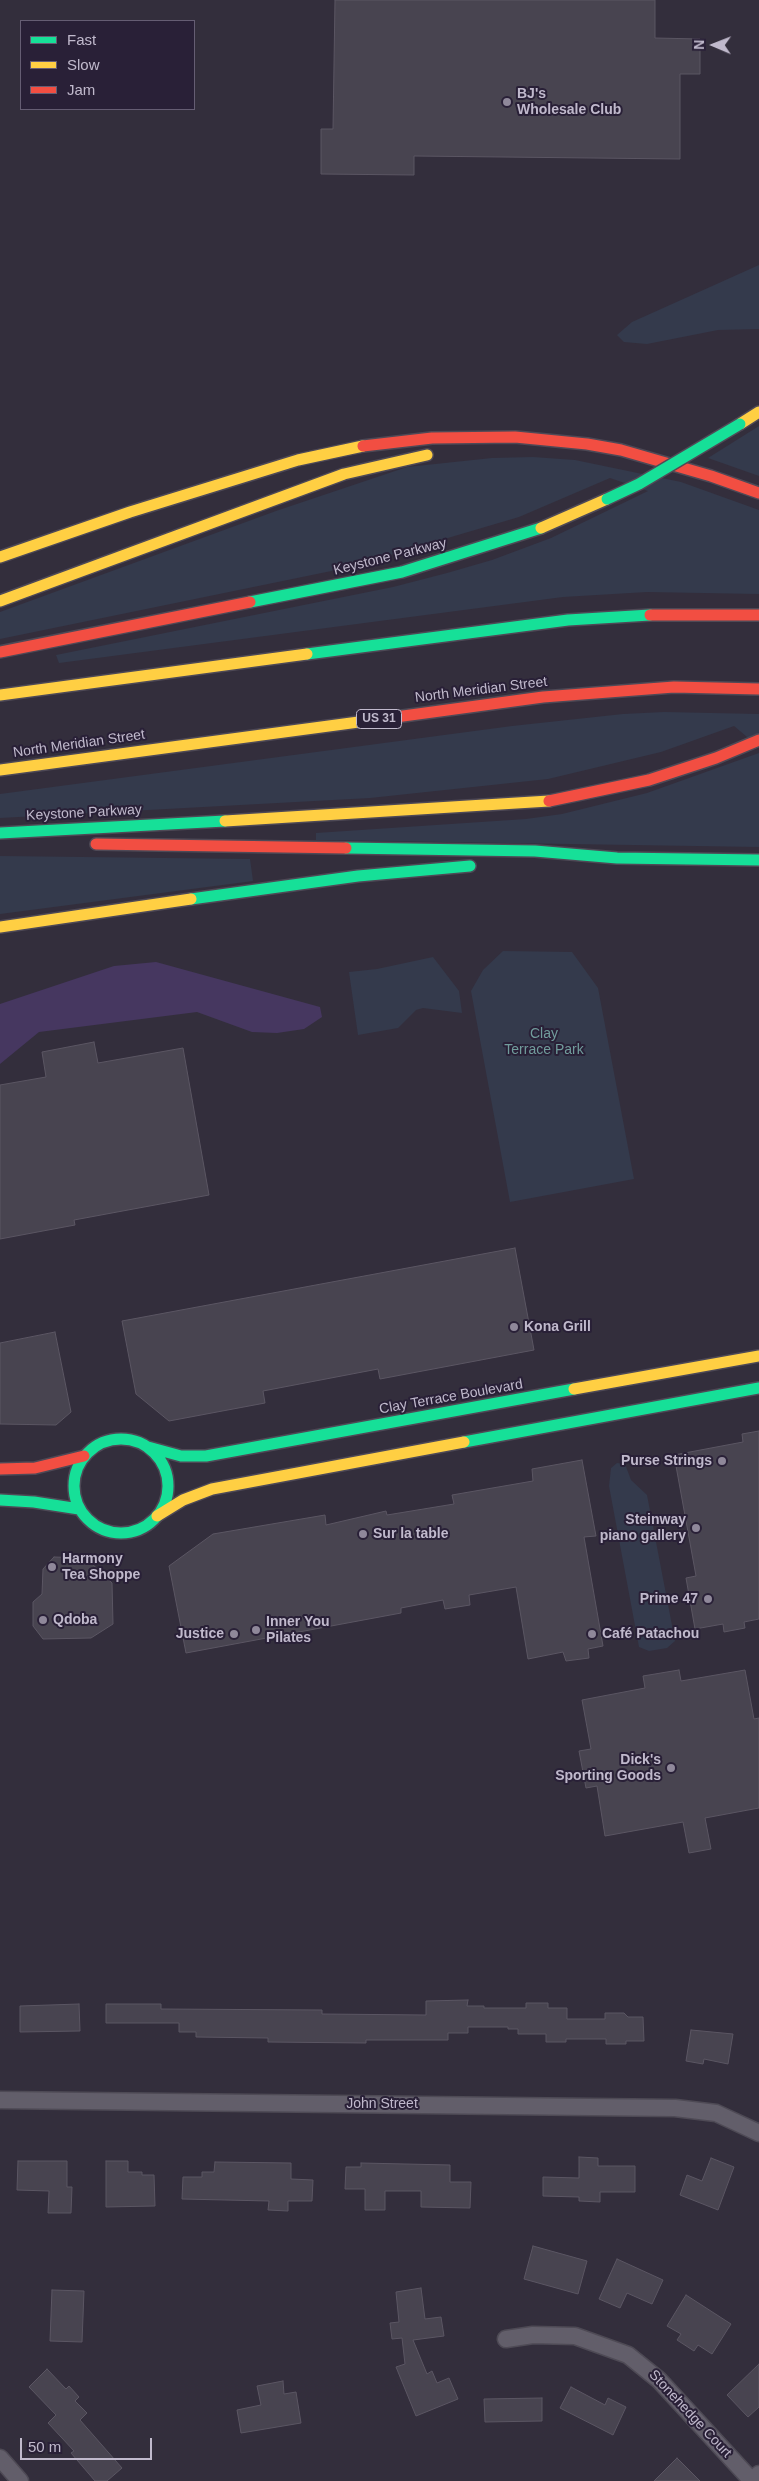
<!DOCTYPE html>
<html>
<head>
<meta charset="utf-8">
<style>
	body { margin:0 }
	#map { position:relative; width:759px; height:2481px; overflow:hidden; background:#332e3c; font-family:Arial,sans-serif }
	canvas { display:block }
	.legend { position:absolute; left:20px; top:20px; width:175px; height:90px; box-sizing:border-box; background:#292037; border:1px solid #655d73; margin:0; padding:6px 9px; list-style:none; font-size:15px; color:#c0b9cc }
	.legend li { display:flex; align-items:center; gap:10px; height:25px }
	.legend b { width:25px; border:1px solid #655d73 }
	.north { position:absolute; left:689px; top:20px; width:50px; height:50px; -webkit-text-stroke:4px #292037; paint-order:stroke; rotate:271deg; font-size:14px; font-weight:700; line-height:20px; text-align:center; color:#c0b9cc }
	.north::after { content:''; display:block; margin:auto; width:18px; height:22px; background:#c0b9cc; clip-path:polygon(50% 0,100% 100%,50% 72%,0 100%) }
	.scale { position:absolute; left:20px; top:2438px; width:132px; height:22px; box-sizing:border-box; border:2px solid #c0b9cc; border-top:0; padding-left:6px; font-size:15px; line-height:18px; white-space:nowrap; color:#c0b9cc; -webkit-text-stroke:4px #292037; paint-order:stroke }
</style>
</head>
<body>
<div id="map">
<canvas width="759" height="2481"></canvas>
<ul class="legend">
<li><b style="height:6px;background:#16e098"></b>Fast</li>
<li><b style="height:6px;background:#ffcf43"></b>Slow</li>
<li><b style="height:6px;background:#f24e42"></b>Jam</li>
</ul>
<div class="north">N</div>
<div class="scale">50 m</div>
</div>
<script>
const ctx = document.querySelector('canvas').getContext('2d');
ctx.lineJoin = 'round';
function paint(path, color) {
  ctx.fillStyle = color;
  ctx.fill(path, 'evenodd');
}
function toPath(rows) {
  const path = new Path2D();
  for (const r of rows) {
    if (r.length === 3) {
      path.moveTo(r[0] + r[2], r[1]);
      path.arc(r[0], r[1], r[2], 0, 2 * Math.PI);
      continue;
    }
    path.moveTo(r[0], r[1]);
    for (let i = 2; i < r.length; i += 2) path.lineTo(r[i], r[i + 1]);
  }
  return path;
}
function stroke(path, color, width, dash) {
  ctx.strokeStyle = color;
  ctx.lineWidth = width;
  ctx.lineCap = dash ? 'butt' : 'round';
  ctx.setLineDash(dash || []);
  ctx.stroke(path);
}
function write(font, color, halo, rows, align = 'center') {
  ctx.font = font + ' Arial,sans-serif';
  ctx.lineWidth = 4;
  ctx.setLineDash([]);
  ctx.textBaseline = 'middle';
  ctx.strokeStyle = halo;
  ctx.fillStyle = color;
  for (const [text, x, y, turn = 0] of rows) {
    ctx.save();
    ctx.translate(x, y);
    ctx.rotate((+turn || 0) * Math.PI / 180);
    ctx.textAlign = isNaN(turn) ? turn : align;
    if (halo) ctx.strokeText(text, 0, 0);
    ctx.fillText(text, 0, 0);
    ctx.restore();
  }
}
const green = toPath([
	[759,265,759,329,718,330,647,344,624,342,617,335,632,322],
	[759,426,759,476,708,458],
	[533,457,575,460,681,482,759,510,759,594,647,592,563,597,59,663,56,655,393,587,447,573,492,560,551,538,648,491,610,478,519,517,346,568,0,639,0,612,276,511,407,467,492,458],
	[664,712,759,714,759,747,734,726,661,752,548,779,370,798,0,818,0,794,512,726,623,714],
	[759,753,759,847,316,840,316,833,526,819,562,814,647,793],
	[0,856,250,859,253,881,0,914],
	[503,951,572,952,598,988,634,1179,510,1202,471,991,483,970],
	[433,957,459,991,462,1013,423,1008,416,1010,398,1028,358,1035,349,972,377,969],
	[617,1463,625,1464,631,1480,647,1495,675,1641,667,1648,649,1651,639,1647,609,1486,611,1468]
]);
const water = toPath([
	[156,962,320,1007,322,1017,304,1029,277,1033,252,1032,197,1012,39,1032,0,1064,0,1004,114,966]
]);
const building = toPath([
	[335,0,655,0,655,38,700,39,700,74,680,74,680,159,414,156,414,175,321,174,321,129,333,129,335,0],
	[94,1042,98,1063,183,1048,209,1195,74,1220,75,1225,0,1239,0,1085,46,1077,42,1052,94,1042],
	[515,1248,534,1350,380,1379,378,1369,263,1391,265,1403,169,1421,136,1394,122,1321,515,1248],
	[55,1332,71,1412,56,1425,0,1424,0,1343,55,1332],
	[759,1431,759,1619,744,1622,745,1628,724,1632,723,1624,695,1629,686,1578,696,1576,674,1455,743,1442,742,1434,759,1431],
	[582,1460,596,1536,584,1537,603,1646,588,1649,589,1658,566,1661,563,1652,528,1659,516,1587,469,1595,470,1605,445,1609,443,1600,401,1608,401,1613,186,1653,169,1566,213,1534,325,1515,326,1525,386,1511,387,1515,454,1504,452,1495,533,1481,532,1469,582,1460],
	[54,1557,86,1558,112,1583,113,1624,91,1638,43,1639,33,1626,33,1602,42,1594,43,1569,54,1557],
	[679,1670,681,1681,745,1670,754,1719,759,1718,759,1808,705,1818,711,1849,689,1853,683,1822,605,1836,597,1786,586,1788,579,1751,591,1749,582,1700,645,1688,643,1676,679,1670],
	[468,2000,467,2006,484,2006,484,2008,526,2008,526,2003,548,2003,548,2008,567,2008,567,2019,605,2019,605,2013,624,2013,628,2017,643,2017,644,2041,626,2041,626,2044,606,2044,606,2039,566,2039,566,2042,546,2042,546,2034,518,2034,518,2029,508,2029,508,2027,468,2027,468,2033,448,2033,448,2040,366,2040,366,2043,268,2042,268,2038,196,2037,196,2032,179,2032,179,2023,106,2023,106,2004,161,2004,161,2009,322,2010,322,2014,426,2015,426,2001,468,2000],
	[79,2004,80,2031,20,2032,20,2006,79,2004],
	[691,2030,733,2034,728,2064,704,2059,703,2064,686,2061,691,2030],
	[579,2157,598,2158,598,2166,635,2166,635,2192,600,2192,600,2202,579,2201,579,2197,543,2196,543,2177,579,2178,579,2157],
	[711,2158,734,2167,718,2210,680,2195,687,2175,702,2181,711,2158],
	[18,2161,67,2161,67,2187,72,2187,71,2213,48,2213,49,2191,17,2190,18,2161],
	[106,2161,128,2161,128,2172,142,2172,142,2175,154,2175,155,2206,106,2207,106,2161],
	[215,2162,291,2163,291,2179,313,2180,312,2201,288,2201,288,2211,268,2210,269,2201,182,2199,183,2177,202,2177,202,2172,214,2172,215,2162],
	[361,2163,450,2165,450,2182,471,2182,470,2208,421,2207,421,2191,385,2191,385,2210,365,2210,365,2189,345,2189,346,2167,361,2167,361,2163],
	[533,2246,587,2261,578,2294,524,2279,533,2246],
	[617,2259,663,2280,652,2304,627,2293,620,2308,599,2299,617,2259],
	[421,2288,425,2319,441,2317,444,2336,413,2340,427,2374,432,2371,437,2383,449,2378,458,2399,416,2416,396,2367,405,2364,402,2338,392,2339,390,2323,399,2322,396,2292,421,2288],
	[52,2290,84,2291,82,2342,50,2341,52,2290],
	[686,2295,731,2324,712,2354,698,2345,694,2351,677,2340,681,2334,667,2326,686,2295],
	[759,2364,759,2407,748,2417,727,2395,759,2364],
	[47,2369,66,2389,69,2386,79,2397,75,2401,87,2413,80,2420,122,2468,107,2481,95,2481,71,2453,74,2451,48,2423,56,2415,29,2387,47,2369],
	[283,2381,284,2394,296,2392,301,2423,241,2433,237,2410,261,2405,257,2386,283,2381],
	[571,2387,605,2405,608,2398,626,2407,613,2435,560,2408,571,2387],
	[542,2398,542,2421,485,2422,484,2399,542,2398],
	[677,2458,700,2481,654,2481,677,2458]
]);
const street = toPath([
	[0,2100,675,2108,716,2113,759,2133],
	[506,2339,533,2335,575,2336,628,2355,659,2380,752,2481,759,2474],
	[0,2458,20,2481]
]);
const fast = toPath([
	[250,602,402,572,541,528],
	[307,654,568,620,650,615],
	[0,833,225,821],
	[346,848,535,851,617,858,759,860],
	[191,899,358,876,470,866],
	[121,1486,47],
	[464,1442,759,1388],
	[148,1447,181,1456,206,1456,574,1389],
	[0,1500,34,1502,79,1509]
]);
const slow = toPath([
	[740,424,759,412],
	[541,528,607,499],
	[0,557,130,512,298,460,363,446],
	[0,601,344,474,427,455],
	[0,695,307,654],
	[0,770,381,719],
	[225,821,549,801],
	[0,927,191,899],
	[574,1389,759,1356],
	[157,1516,183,1500,212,1489,464,1442]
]);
const jam = toPath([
	[363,446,432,438,515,437,587,444,621,450,711,476,759,493],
	[650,615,759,615],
	[0,652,250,602],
	[381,719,543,697,674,687,759,689],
	[549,801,649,780,716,758,759,740],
	[96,844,346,848],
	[0,1469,35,1468,84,1456]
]);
const fastBridge = toPath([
	[607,499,639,484,740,424]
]);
const markers = [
	[507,102,5,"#8f889a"],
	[514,1327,5,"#8f889a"],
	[722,1461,5,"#8f889a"],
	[696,1528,5,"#8f889a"],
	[363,1534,5,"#8f889a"],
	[52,1567,5,"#8f889a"],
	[708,1599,5,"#8f889a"],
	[43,1620,5,"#8f889a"],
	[256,1630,5,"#8f889a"],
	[234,1634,5,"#8f889a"],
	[592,1634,5,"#8f889a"],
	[671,1768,5,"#8f889a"]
];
const shields = [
	[379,719,45]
];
const shieldNames = [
	["US 31",379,719]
];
const poiNames = [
	["BJ's",517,94],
	["Wholesale Club",517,110],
	["Kona Grill",524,1327],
	["Purse Strings",712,1461,"right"],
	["Steinway",686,1520,"right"],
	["piano gallery",686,1536,"right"],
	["Sur la table",373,1534],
	["Harmony",62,1559],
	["Tea Shoppe",62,1575],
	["Prime 47",698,1599,"right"],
	["Qdoba",53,1620],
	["Inner You",266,1622],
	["Pilates",266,1638],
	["Justice",224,1634,"right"],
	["Café Patachou",602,1634],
	["Dick's",661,1760,"right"],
	["Sporting Goods",661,1776,"right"]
];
const streetNames = [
	["Keystone Parkway",390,557,-14],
	["North Meridian Street",481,690,-7],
	["North Meridian Street",79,744,-8],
	["Keystone Parkway",84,813,-3],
	["Clay Terrace Boulevard",451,1397,-10],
	["John Street",382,2104],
	["Stonehedge Court",690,2414,47]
];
const parkNames = [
	["Clay",544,1034],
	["Terrace Park",544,1050]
];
paint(green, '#343a4c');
paint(water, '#463760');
paint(building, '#484450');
stroke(building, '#5b5663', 1);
stroke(street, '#4e4a55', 19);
stroke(fast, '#4e4956', 14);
stroke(slow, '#4e4956', 14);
stroke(jam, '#4e4956', 14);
stroke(street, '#625e6a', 16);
stroke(fast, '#16e098', 11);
stroke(slow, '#ffcf43', 11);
stroke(jam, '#f24e42', 11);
stroke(fastBridge, '#504a57', 14, []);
stroke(fastBridge, '#16e098', 11);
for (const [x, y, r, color] of markers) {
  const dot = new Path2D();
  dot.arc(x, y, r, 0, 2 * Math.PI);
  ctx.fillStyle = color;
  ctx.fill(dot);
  stroke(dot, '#292037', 2);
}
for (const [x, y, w] of shields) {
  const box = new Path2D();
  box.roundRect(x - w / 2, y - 9.5, w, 19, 4);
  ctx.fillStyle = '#292037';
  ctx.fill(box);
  stroke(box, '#c0b9cc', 1);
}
write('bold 12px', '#c0b9cc', null, shieldNames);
write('bold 14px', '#c0b9cc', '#292037', poiNames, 'left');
write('14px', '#c0b9cc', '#292037', streetNames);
write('14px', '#719c9c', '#292037', parkNames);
</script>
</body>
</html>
